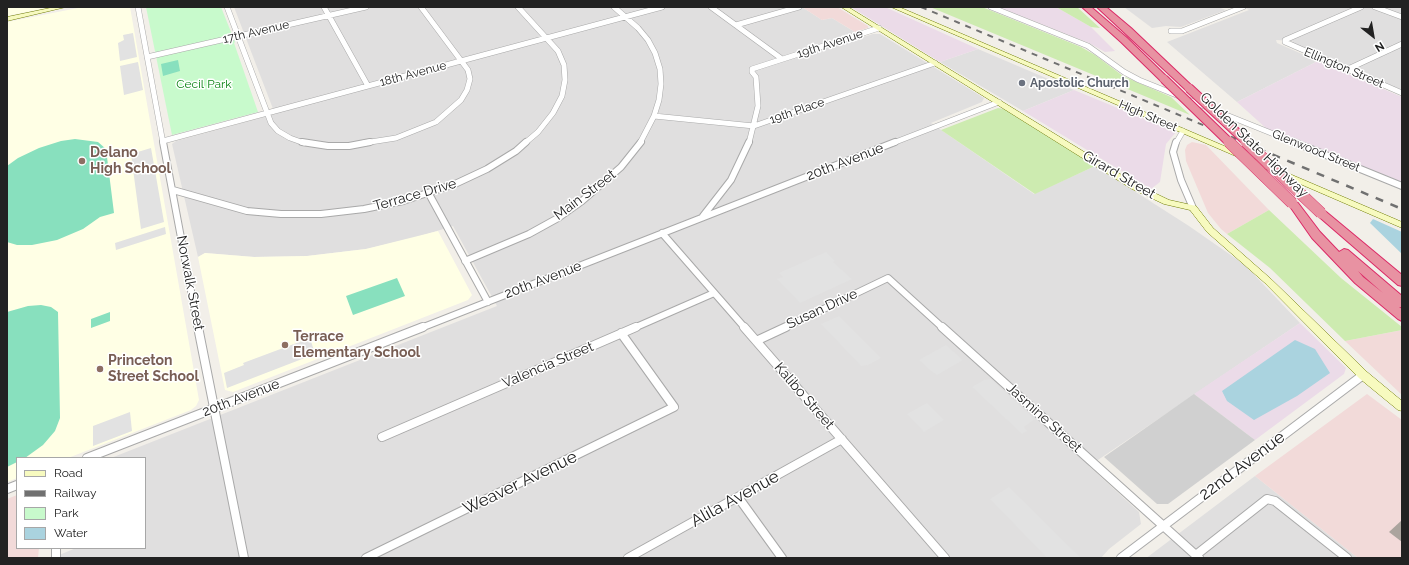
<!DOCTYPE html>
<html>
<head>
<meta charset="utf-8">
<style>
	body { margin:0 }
	#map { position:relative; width:1409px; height:565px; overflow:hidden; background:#f2efe9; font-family:Raleway,sans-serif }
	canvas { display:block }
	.frame { position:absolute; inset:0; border:8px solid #222; pointer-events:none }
	.legend { position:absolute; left:16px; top:457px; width:130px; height:92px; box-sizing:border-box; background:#fff; border:1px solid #a7a7a7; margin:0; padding:5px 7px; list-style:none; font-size:12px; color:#222 }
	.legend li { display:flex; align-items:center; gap:8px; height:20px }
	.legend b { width:20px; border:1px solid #a7a7a7 }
	.north { position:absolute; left:1353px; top:16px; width:40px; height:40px; -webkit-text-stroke:3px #fff; paint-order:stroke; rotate:149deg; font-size:11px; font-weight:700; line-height:16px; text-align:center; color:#222 }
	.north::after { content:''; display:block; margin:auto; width:14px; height:18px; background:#222; clip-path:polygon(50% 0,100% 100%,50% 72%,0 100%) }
</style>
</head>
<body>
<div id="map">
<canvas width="1409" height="565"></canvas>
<div class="frame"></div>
<ul class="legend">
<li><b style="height:5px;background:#f7fabf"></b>Road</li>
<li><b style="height:5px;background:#707070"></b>Railway</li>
<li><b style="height:11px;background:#c8facc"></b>Park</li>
<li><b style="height:11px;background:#aad3df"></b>Water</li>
</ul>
<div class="north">N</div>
</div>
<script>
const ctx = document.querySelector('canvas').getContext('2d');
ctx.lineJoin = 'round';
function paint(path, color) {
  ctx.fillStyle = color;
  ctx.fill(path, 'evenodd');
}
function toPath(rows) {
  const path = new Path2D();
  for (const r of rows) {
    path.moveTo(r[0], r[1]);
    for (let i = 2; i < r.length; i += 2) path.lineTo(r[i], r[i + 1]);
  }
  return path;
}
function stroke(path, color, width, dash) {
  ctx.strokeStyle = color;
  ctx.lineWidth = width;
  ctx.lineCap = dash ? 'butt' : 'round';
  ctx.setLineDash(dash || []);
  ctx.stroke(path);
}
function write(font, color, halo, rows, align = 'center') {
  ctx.font = font + ' Raleway,sans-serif';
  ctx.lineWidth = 3;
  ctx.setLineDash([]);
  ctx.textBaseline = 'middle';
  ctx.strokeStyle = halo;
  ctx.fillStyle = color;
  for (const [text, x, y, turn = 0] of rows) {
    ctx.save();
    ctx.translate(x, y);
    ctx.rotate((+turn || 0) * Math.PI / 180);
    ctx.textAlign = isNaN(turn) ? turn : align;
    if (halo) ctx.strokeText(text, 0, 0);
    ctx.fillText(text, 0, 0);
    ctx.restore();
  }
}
const residential = toPath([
	[234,7,802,7,822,20,832,18,863,37,873,34,880,34,984,98,982,102,931,123,1034,194,1095,166,1189,226,1245,265,1300,323,1089,466,1139,512,1141,524,1109,549,1101,558,52,558,76,548,145,548,145,458,111,458,497,306,453,226,417,237,366,249,307,256,254,257,205,253,198,257,172,144,176,141,275,114],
	[1124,7,1218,7,1226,10,1181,27,1166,26,1152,28],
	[1243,7,1402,7,1402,90,1294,44,1292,41,1276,40,1277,43,1318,61,1237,102,1167,42,1249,10],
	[978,49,1074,90,1023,111,940,62],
	[1255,476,1358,558,1146,558,1149,556]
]);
const commercial = toPath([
	[802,7,837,7,868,26,868,28,855,32,832,18,822,20],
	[1192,142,1206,145,1269,210,1227,234,1221,229,1208,213,1186,161,1185,150,1187,145],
	[1402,330,1402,395,1345,341],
	[1367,394,1402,420,1402,558,1358,558,1255,476],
	[17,495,17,548,39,548,38,558,7,558,7,499]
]);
const industrial = toPath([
	[851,7,885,7,978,49,940,62],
	[998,7,1056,7,1091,27,1115,51,1105,52,1089,43],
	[1318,61,1402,97,1402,182,1267,129,1237,102],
	[1074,90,1176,132,1166,144,1160,182,1151,189,1023,111],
	[1300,323,1346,368,1344,374,1255,440,1194,394]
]);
const education = toPath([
	[7,7,51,7,7,16],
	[83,7,130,7,199,400,196,406,191,410,68,458,17,458,17,478,7,482,7,22],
	[438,231,472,295,468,300,233,392,225,390,198,257,205,253,254,257,307,256,366,249]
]);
const religious = toPath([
	[1194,394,1255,440,1168,504,1157,504,1104,457]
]);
const grass = toPath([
	[930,7,982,7,1081,47,1095,55,1123,76,1171,97,1190,115],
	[1056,7,1077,7,1100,28,1091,27],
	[998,108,1004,109,1095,166,1035,194,941,130],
	[1269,210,1341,278,1402,327,1402,330,1345,341,1270,268,1227,234]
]);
const park = toPath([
	[146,7,221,7,235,42,234,43,258,112,172,135]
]);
const pitch = toPath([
	[178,60,180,71,163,76,161,64],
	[75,139,98,142,106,149,114,213,100,217,83,229,57,240,32,245,17,245,7,242,7,166,18,158,39,148,61,141],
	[397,278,405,296,353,315,346,296],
	[41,305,51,307,58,312,60,418,55,431,43,445,25,458,17,458,17,462,7,467,7,312,28,306],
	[110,312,110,321,91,328,91,319]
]);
const parking = toPath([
	[133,33,137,57,120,61,118,43,124,40,123,35],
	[138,62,143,90,124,95,120,66],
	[151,148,164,222,141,229,131,154],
	[165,227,166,234,116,250,115,243],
	[826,252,835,261,833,262,852,279,800,303,777,279,783,277,779,273],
	[839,316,881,358,868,365,861,366,821,324],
	[310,338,315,354,227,388,224,373,244,365,243,363],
	[946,345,963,360,937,375,931,371,919,360],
	[991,379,1035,419,1024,427,1027,431,1022,434,972,387,984,380],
	[927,403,944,420,924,432,907,414],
	[130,412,132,431,93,446,93,426],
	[1009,487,1081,558,1047,558,990,499]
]);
const water = toPath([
	[1373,219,1402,232,1402,254,1370,223],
	[1295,340,1315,349,1330,373,1297,396,1254,420,1227,401,1222,391]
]);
const streetFar2 = toPath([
	[138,7,163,143],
	[227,7,271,123,278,131,290,138,304,143],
	[324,7,368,86],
	[518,7,558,51,564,65,565,80,562,96,553,113,538,132,525,143],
	[614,7,638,28,648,40,655,53,660,69,661,84,659,100,654,116,640,143],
	[711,7,782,59],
	[991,7,1088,46,1124,72,1139,80,1296,143],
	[1361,7,1285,40,1285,42,1402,93],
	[1375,7,1402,17],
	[736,25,799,7],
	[1171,31,1182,31,1243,7],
	[147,57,366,7],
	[1348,69,1402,44],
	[654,116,754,126,935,63],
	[163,141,662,7],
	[364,143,396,138,436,122,461,100,467,90,470,79,468,70,421,7],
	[749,143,758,106,756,77,752,72,752,69,879,28],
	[893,143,999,102],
	[1176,143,1183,131]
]);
const streetFar1 = toPath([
	[163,142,198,328],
	[302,142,328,146,349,146,370,142],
	[1176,142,1173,152,1181,180,1193,208],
	[1294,142,1402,186],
	[173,190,247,211,281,214,321,214,364,209,403,201,455,184,487,169,516,151,526,142],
	[429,194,488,302],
	[703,216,731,180,749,142],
	[662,233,745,328],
	[465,261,529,234,558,218,582,201,621,167,641,142],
	[421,328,895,142],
	[634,328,714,293],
	[784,328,888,278,943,328]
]);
const street = toPath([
	[198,327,244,558],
	[744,327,945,558],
	[942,327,1199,558],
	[756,341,786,327],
	[382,437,636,327],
	[87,458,423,327],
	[7,489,17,485],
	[738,497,782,558],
	[56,548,56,558],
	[1196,555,1267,499,1275,501,1347,558],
	[366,558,674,407,621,333],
	[628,558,842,439],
	[1121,558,1363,375]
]);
const secondary = toPath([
	[55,7,66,7,7,21,7,17,55,7],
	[841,7,848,7,1138,185,1169,200,1196,206,1213,228,1271,279,1367,372,1402,401,1402,411,1398,410,1359,378,1265,283,1207,232,1190,210,1164,204,1132,189,841,7],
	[891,7,899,7,1402,222,1402,228,891,7]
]);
const highway = toPath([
	[1082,7,1091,7,1127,38,1167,77,1168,79,1167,81,1161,81,1121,42,1082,7],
	[1097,7,1106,7,1131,28,1192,86,1193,88,1192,90,1186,90,1097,7],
	[1294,202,1298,203,1320,232,1339,252,1344,249,1348,250,1402,296,1402,307,1399,307,1402,309,1402,321,1398,319,1355,283,1312,238,1289,205,1290,203,1294,202],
	[1358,271,1383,293,1363,277,1358,271],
	[1321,209,1325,211,1402,275,1402,286,1398,285,1317,215,1316,213,1317,211,1321,209]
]);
const railFar1 = toPath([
	[921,7,1246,143]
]);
const rail = toPath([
	[1243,142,1402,209]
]);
const highwayBridgeFar1 = toPath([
	[1164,79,1230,143],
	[1189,88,1248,143]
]);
const highwayBridge = toPath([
	[1229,142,1292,203],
	[1246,142,1321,213]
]);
const wall = toPath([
	[1402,520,1402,542,1389,532]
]);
const markers = [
	[1022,83,4,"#6b7280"],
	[82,161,4,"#8d6e63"],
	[285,345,4,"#8d6e63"],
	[100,369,4,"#8d6e63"]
];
const farStreetnames = [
	["17th Avenue",256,32,-13],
	["19th Avenue",830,44,-18],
	["Ellington Street",1344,68,23],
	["18th Avenue",413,74,-15],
	["19th Place",797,111,-19],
	["High Street",1148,116,23],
	["Glenwood Street",1316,151,22]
];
const farWorshipnames = [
	["Apostolic Church",1030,83]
];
const farParknames = [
	["Cecil Park",204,84]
];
const streetNames = [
	["Golden State Highway",1254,145,44],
	["20th Avenue",845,162,-21],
	["Girard Street",1119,175,30],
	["Terrace Drive",415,195,-16],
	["Main Street",585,195,-37],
	["20th Avenue",543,280,-21],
	["Norwalk Street",190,283,79],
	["Susan Drive",822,309,-25],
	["Valencia Street",548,365,-23],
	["Kalibo Street",804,396,49],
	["20th Avenue",241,398,-21],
	["Jasmine Street",1044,418,42]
];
const educationNames = [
	["Delano",90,153],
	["High School",90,169],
	["Terrace",293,337],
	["Elementary School",293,353],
	["Princeton",108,361],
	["Street School",108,377]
];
const nearStreetnames = [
	["22nd Avenue",1242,466,-37],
	["Weaver Avenue",520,483,-26],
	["Alila Avenue",735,499,-29]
];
paint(residential, '#e0dfdf');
paint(commercial, '#f2dad9');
paint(industrial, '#ebdbe8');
paint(education, '#ffffe5');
paint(religious, '#d0d0d0');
paint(grass, '#cdebb0');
paint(park, '#c8facc');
paint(pitch, '#88e0be');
paint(parking, '#e2e2e2');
paint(water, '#aad3df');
stroke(streetFar2, '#a9a9a9', 6);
stroke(streetFar1, '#a9a9a9', 8);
stroke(street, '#a9a9a9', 10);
stroke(secondary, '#707d05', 1);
stroke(highway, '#dc2a67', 2);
stroke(streetFar2, '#fff', 5);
stroke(streetFar1, '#fff', 6);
stroke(street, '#fff', 8);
paint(secondary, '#f7fabf');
paint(highway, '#e892a2');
stroke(railFar1, '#707070', 2, [6, 6]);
stroke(rail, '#707070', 2.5, [8, 8]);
stroke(highwayBridgeFar1, '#dc2a67', 10, []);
stroke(highwayBridge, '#dc2a67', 12, []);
stroke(highwayBridgeFar1, '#e892a2', 8);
stroke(highwayBridge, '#e892a2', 11);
paint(wall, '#aba49e');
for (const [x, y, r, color] of markers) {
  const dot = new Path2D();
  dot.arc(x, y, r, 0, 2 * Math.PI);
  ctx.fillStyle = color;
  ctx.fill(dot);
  stroke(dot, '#fff', 1.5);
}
write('12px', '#222', '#fff', farStreetnames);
write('bold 12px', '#5b616d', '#fff', farWorshipnames, 'left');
write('12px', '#0c8416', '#fff', farParknames);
write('14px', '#222', '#fff', streetNames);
write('bold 14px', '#785e54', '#fff', educationNames, 'left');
write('17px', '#222', '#fff', nearStreetnames);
</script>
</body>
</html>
